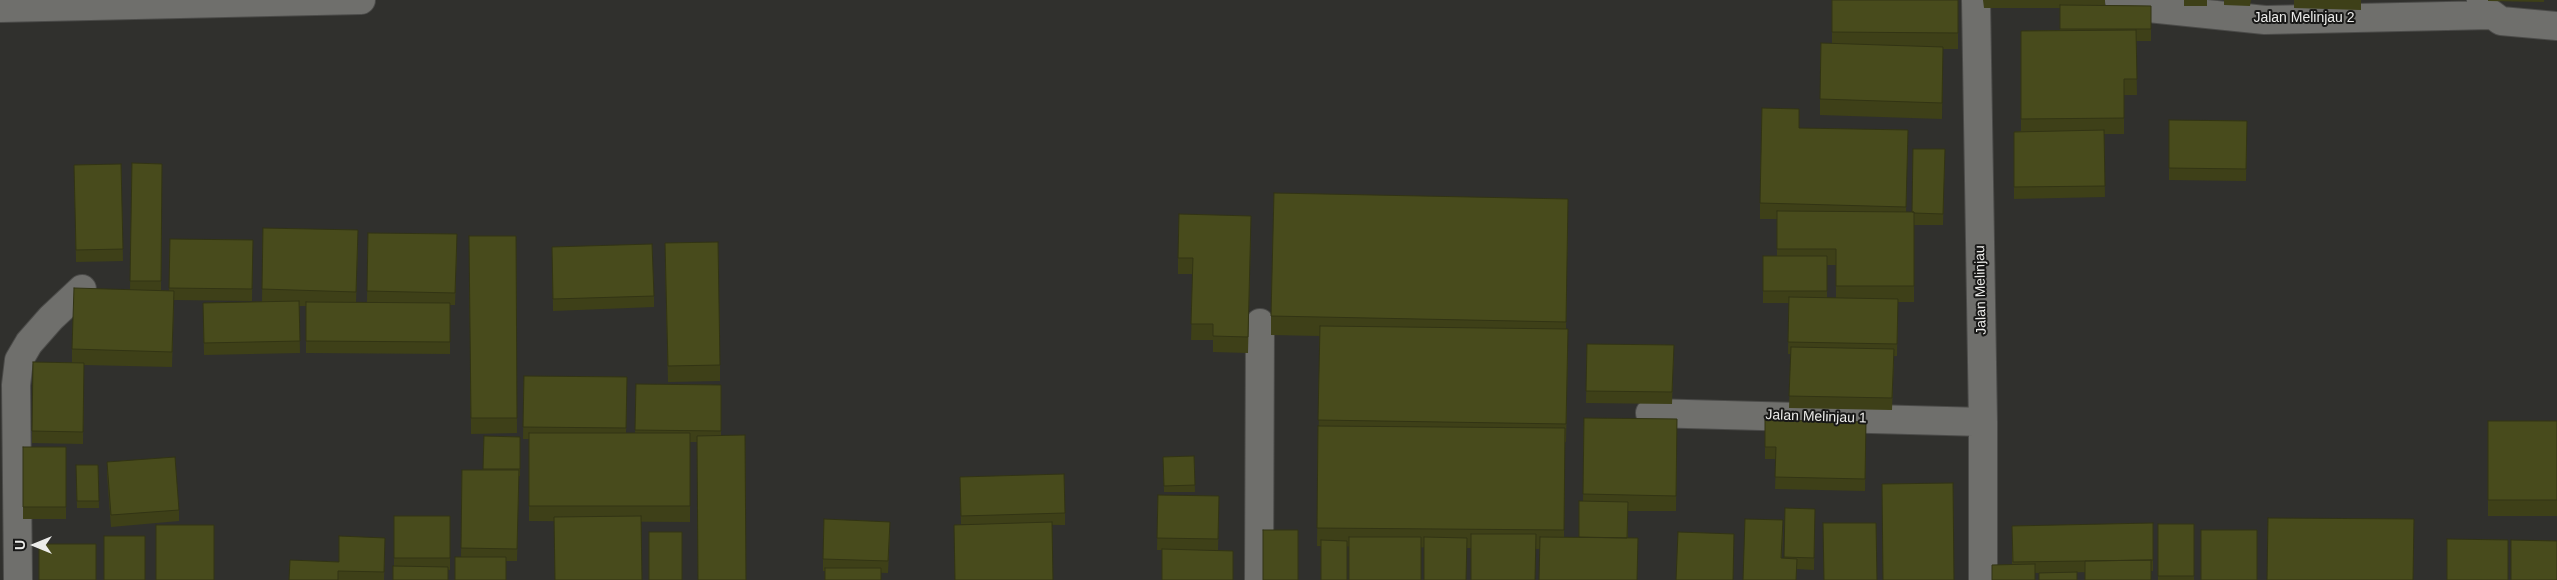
<!DOCTYPE html>
<html>
<head>
<meta charset="utf-8">
<style>
	body { margin:0 }
	#map { position:relative; width:2557px; height:580px; overflow:hidden; background:#30302d; font-family:Arial,sans-serif }
	canvas { display:block }
	.north { position:absolute; left:10px; top:520px; width:50px; height:50px; -webkit-text-stroke:4px #181817; paint-order:stroke; rotate:270deg; font-size:14px; font-weight:700; line-height:20px; text-align:center; color:#ebebe9 }
	.north::after { content:''; display:block; margin:auto; width:18px; height:22px; background:#ebebe9; clip-path:polygon(50% 0,100% 100%,50% 72%,0 100%) }
</style>
</head>
<body>
<div id="map">
<canvas width="2557" height="580"></canvas>
<div class="north">U</div>
</div>
<script>
const ctx = document.querySelector('canvas').getContext('2d');
ctx.lineJoin = 'round';
function toPath(rows) {
  const path = new Path2D();
  for (const r of rows) {
    path.moveTo(r[0], r[1]);
    for (let i = 2; i < r.length; i += 2) path.lineTo(r[i], r[i + 1]);
  }
  return path;
}
function stroke(path, color, width, dash) {
  ctx.strokeStyle = color;
  ctx.lineWidth = width;
  ctx.lineCap = dash ? 'butt' : 'round';
  ctx.setLineDash(dash || []);
  ctx.stroke(path);
}
function paint(path, color) {
  ctx.fillStyle = color;
  ctx.fill(path, 'evenodd');
}
function write(font, color, halo, rows, align = 'center') {
  ctx.font = font + ' Arial,sans-serif';
  ctx.lineWidth = 4;
  ctx.setLineDash([]);
  ctx.textBaseline = 'middle';
  ctx.strokeStyle = halo;
  ctx.fillStyle = color;
  for (const [text, x, y, turn = 0] of rows) {
    ctx.save();
    ctx.translate(x, y);
    ctx.rotate((+turn || 0) * Math.PI / 180);
    ctx.textAlign = isNaN(turn) ? turn : align;
    if (halo) ctx.strokeText(text, 0, 0);
    ctx.fillText(text, 0, 0);
    ctx.restore();
  }
}
const minor = toPath([
	[1976,0,1983,422,1983,580],
	[2119,0,2129,6,2265,20,2492,15],
	[2481,1,2482,7,2501,21,2557,26],
	[0,8,361,0],
	[1650,413,1983,422],
	[18,580,16,385,19,360,29,343,51,318,82,289],
	[1259,580,1260,323]
]);
const wall = toPath([
	[1832,0,1958,0,1958,49,1943,49,1942,119,1820,115,1820,99,1832,43],
	[1983,0,2105,0,2105,5,2151,6,2151,41,2136,41,2137,95,2124,95,2124,134,2104,134,2105,197,2014,199,2014,132,2021,131,2021,31,2060,30,2060,8,1984,8],
	[2184,0,2207,0,2207,6,2184,6],
	[2224,0,2251,0,2250,6,2224,5],
	[2294,0,2361,0,2361,10,2294,8],
	[2488,0,2544,0,2544,2,2488,1],
	[2169,120,2247,121,2246,181,2169,180],
	[1799,128,1908,130,1906,212,1912,212,1945,149,1943,225,1914,225,1914,302,1898,302,1897,356,1894,356,1892,410,1789,408,1791,354,1788,354,1789,303,1763,303,1763,256,1777,256,1777,219,1760,219,1760,203],
	[1827,265,1836,265,1836,298,1827,298],
	[132,163,162,164,161,291,169,291,170,239,253,240,252,301,174,300,172,367,84,365,83,444,32,443,33,362,72,363,72,349,130,290],
	[121,164,123,261,76,262,74,165],
	[1568,199,1566,329,1568,348,1566,442,1565,442,1564,537,1579,537,1583,501,1584,418,1677,419,1676,511,1628,511,1628,538,1540,549,1317,546,1320,336,1271,335,1271,316],
	[263,228,358,246,356,302,367,302,368,233,457,246,455,305,450,305,450,354,306,353,306,306,299,306,300,353,204,355,203,303,262,302],
	[1251,231,1248,353,1213,352,1213,340,1191,340,1193,274,1178,274,1178,258],
	[469,236,516,236,517,433,471,434],
	[552,247,654,296,654,307,553,311],
	[665,259,720,365,720,381,668,382],
	[1587,344,1674,345,1672,404,1586,403],
	[524,376,627,377,626,433,635,433,636,384,721,385,721,436,697,442,690,442,690,522,529,521,529,439,523,439],
	[1765,420,1866,422,1865,491,1775,489,1776,459,1765,459],
	[2488,421,2557,421,2557,516,2488,516],
	[484,436,520,437,520,476,519,476,517,561,506,561,461,557,462,470,483,470],
	[23,447,66,447,66,519,23,519],
	[1194,456,1195,492,1164,492,1163,457],
	[107,462,179,510,179,521,111,527,107,474],
	[76,465,98,465,99,508,77,508],
	[960,489,1065,513,1065,525,961,524],
	[1158,495,1219,508,1218,550,1157,550],
	[1815,509,1814,570,1797,569,1743,580,1783,532,1782,558,1784,558,1784,557],
	[394,516,450,516,450,570,394,566],
	[2153,523,2153,571,2035,573,2012,565,2012,526],
	[2158,524,2194,524,2194,580,2158,580],
	[890,533,888,573,823,571,823,559],
	[385,549,384,580,289,580,339,562]
]);
const shadedWall = toPath([
	[1943,47,1943,63,1942,119,1942,103]
]);
const building = toPath([
	[1832,0,1958,0,1958,33,1832,32,1832,0],
	[2060,5,2151,6,2151,29,2060,29,2060,5],
	[2136,30,2137,79,2124,79,2124,118,2021,119,2021,31,2136,30],
	[1821,43,1943,47,1942,103,1820,99,1821,43],
	[1762,108,1799,109,1799,128,1908,130,1906,207,1760,203,1762,108],
	[2169,120,2247,121,2246,169,2169,168,2169,120],
	[2104,130,2105,186,2014,187,2014,132,2104,130],
	[1913,149,1945,149,1943,214,1914,213,1914,212,1912,212,1913,149],
	[132,163,162,164,161,281,130,281,132,163],
	[121,164,123,249,76,250,74,165,121,164],
	[1274,193,1568,199,1566,322,1271,316,1274,193],
	[1777,211,1914,212,1914,286,1836,286,1836,249,1777,249,1777,211],
	[1179,214,1251,216,1248,337,1213,336,1213,324,1191,324,1193,258,1178,258,1179,214],
	[263,228,358,230,356,292,262,289,263,228],
	[368,233,457,234,455,293,367,291,368,233],
	[469,236,516,236,517,418,471,418,469,236],
	[170,239,253,240,252,289,169,288,170,239],
	[718,242,720,365,668,366,665,243,718,242],
	[652,244,654,296,553,299,552,247,652,244],
	[1763,256,1827,256,1827,291,1763,291,1763,256],
	[74,288,174,291,172,352,72,349,74,288],
	[1789,297,1898,299,1897,344,1788,342,1789,297],
	[299,301,300,341,204,343,203,303,299,301],
	[306,302,450,303,450,342,306,341,306,302],
	[1320,326,1568,329,1566,424,1318,420,1320,326],
	[1587,344,1674,345,1672,392,1586,391,1587,344],
	[1791,347,1894,349,1892,398,1789,396,1791,347],
	[33,362,84,363,83,432,32,431,33,362],
	[524,376,627,377,626,428,523,427,524,376],
	[636,384,721,385,721,431,635,430,636,384],
	[1584,418,1677,419,1676,496,1583,494,1584,418],
	[1765,420,1866,422,1865,479,1775,477,1776,447,1765,447,1765,420],
	[2488,421,2557,421,2557,500,2488,500,2488,421],
	[1318,426,1565,428,1564,530,1317,528,1318,426],
	[529,433,690,433,690,506,529,506,529,433],
	[745,435,746,580,698,580,697,436,745,435],
	[484,436,520,437,520,469,483,469,484,436],
	[23,447,66,447,66,507,23,507,23,447],
	[1194,456,1195,485,1164,486,1163,457,1194,456],
	[175,457,179,510,111,515,107,462,175,457],
	[76,465,98,465,99,501,77,501,76,465],
	[462,470,519,470,517,549,461,548,462,470],
	[1064,474,1065,513,961,516,960,477,1064,474],
	[1953,483,1954,580,1883,580,1882,484,1953,483],
	[1158,495,1219,496,1218,539,1157,538,1158,495],
	[1579,501,1628,502,1627,538,1579,537,1579,501],
	[1785,508,1815,509,1814,558,1784,557,1785,508],
	[394,516,450,516,450,558,394,558,394,516],
	[641,516,642,580,555,580,554,517,641,516],
	[2268,518,2414,519,2413,580,2267,580,2268,518],
	[824,519,890,522,888,561,823,559,824,519],
	[1745,519,1783,520,1781,558,1797,559,1796,580,1743,580,1745,519],
	[1052,522,1053,580,955,580,954,525,1052,522],
	[1823,523,1876,523,1877,580,1824,580,1823,523],
	[2153,523,2153,560,2013,562,2012,526,2153,523],
	[2158,524,2194,524,2194,576,2158,576,2158,524],
	[156,525,214,525,214,580,156,580,156,525],
	[1263,530,1298,530,1298,580,1263,580,1263,530],
	[2201,530,2257,530,2257,580,2201,580,2201,530],
	[649,532,682,532,682,580,649,580,649,532],
	[1678,532,1734,534,1733,580,1676,580,1678,532],
	[1471,534,1536,534,1535,580,1471,580,1471,534],
	[104,536,145,536,145,580,104,580,104,536],
	[339,536,385,538,384,572,338,571,338,580,289,580,290,560,339,562,339,536],
	[1349,537,1421,537,1421,580,1349,580,1349,537],
	[1424,537,1467,538,1466,580,1424,580,1424,537],
	[1540,537,1638,538,1637,580,1539,580,1540,537],
	[2447,539,2508,540,2508,580,2447,580,2447,539],
	[1321,540,1347,541,1347,580,1321,580,1321,540],
	[2511,540,2557,541,2557,580,2511,580,2511,540],
	[39,544,96,544,96,580,39,580,39,544],
	[1162,549,1233,551,1233,580,1162,580,1162,549],
	[455,557,506,557,506,580,455,580,455,557],
	[2151,560,2151,580,2085,580,2085,561,2151,560],
	[2035,564,2035,580,1992,580,1992,565,2035,564],
	[393,566,448,567,448,580,393,580,393,566],
	[825,568,881,568,881,580,825,580,825,568],
	[2077,572,2077,580,2039,580,2039,573,2077,572]
]);
const streetNames = [
	["Jalan Melinjau 2",2304,18],
	["Jalan Melinjau",1981,290,-91],
	["Jalan Melinjau 1",1816,417,2]
];
stroke(minor, '#4b4b49', 30);
stroke(minor, '#6f6f6c', 28);
paint(wall, '#3e4018');
paint(shadedWall, '#323414');
paint(building, '#484b1c');
stroke(building, '#323414', 1);
write('14px', '#ebebe9', '#181817', streetNames);
</script>
</body>
</html>
